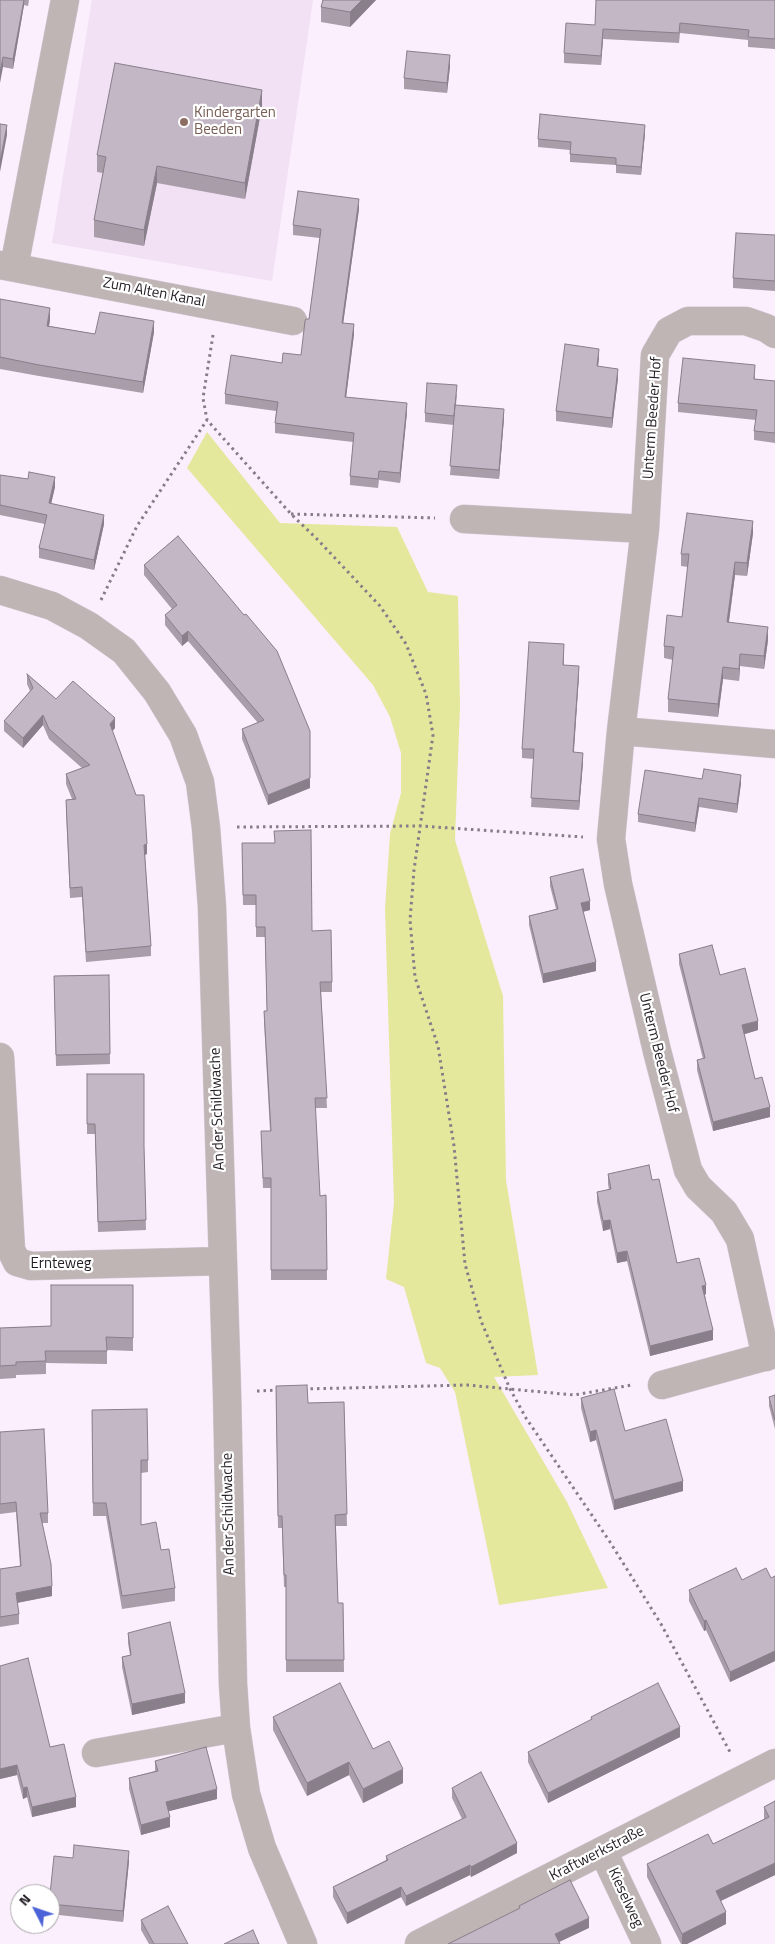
<!DOCTYPE html>
<html>
<head>
<meta charset="utf-8">
<style>
	body { margin:0 }
	#map { position:relative; width:775px; height:1944px; overflow:hidden; background:#fbeefd; font-family:"Titillium Web",sans-serif }
	canvas { display:block }
	.north { position:absolute; left:10px; top:1884px; width:50px; height:50px; box-sizing:border-box; background:#fff; border:1px solid #a7a5a7; border-radius:50%; rotate:311deg; font-size:14px; font-weight:700; line-height:20px; text-align:center; color:#221d23 }
	.north::after { content:''; display:block; margin:auto; width:18px; height:22px; background:#4c63d8; clip-path:polygon(50% 0,100% 100%,50% 72%,0 100%) }
</style>
</head>
<body>
<div id="map">
<canvas width="775" height="1944"></canvas>
<div class="north">N</div>
</div>
<script>
const ctx = document.querySelector('canvas').getContext('2d');
ctx.lineJoin = 'round';
function paint(path, color) {
  ctx.fillStyle = color;
  ctx.fill(path, 'evenodd');
}
function toPath(rows) {
  const path = new Path2D();
  for (const r of rows) {
    path.moveTo(r[0], r[1]);
    for (let i = 2; i < r.length; i += 2) path.lineTo(r[i], r[i + 1]);
  }
  return path;
}
function stroke(path, color, width, dash) {
  ctx.strokeStyle = color;
  ctx.lineWidth = width;
  ctx.lineCap = dash ? 'butt' : 'round';
  ctx.setLineDash(dash || []);
  ctx.stroke(path);
}
function write(font, color, halo, rows, align = 'center') {
  ctx.font = font + ' "Titillium Web",sans-serif';
  ctx.lineWidth = 4.5;
  ctx.setLineDash([]);
  ctx.textBaseline = 'middle';
  ctx.strokeStyle = halo;
  ctx.fillStyle = color;
  for (const [text, x, y, turn = 0] of rows) {
    ctx.save();
    ctx.translate(x, y);
    ctx.rotate((+turn || 0) * Math.PI / 180);
    ctx.textAlign = isNaN(turn) ? turn : align;
    if (halo) ctx.strokeText(text, 0, 0);
    ctx.fillText(text, 0, 0);
    ctx.restore();
  }
}
const built = toPath([
	[92,0,313,0,272,281,52,243]
]);
const green = toPath([
	[207,432,280,523,397,527,428,592,458,596,460,706,455,840,503,996,506,1180,538,1375,494,1377,567,1502,608,1588,499,1605,455,1392,440,1368,426,1363,404,1287,386,1279,394,1203,385,909,390,834,401,793,401,753,390,717,373,685,187,468]
]);
const path = toPath([
	[213,335,203,398,207,420,291,514,317,539,380,606,406,644,426,694,433,735,414,870,410,920,415,977,438,1046,454,1146,465,1264,481,1321,510,1389,526,1418,610,1542,661,1624,730,1752],
	[291,514,435,518],
	[101,600,137,526,207,420],
	[237,827,420,826,583,837],
	[304,1389,467,1385,574,1395,632,1385],
	[257,1391,278,1390]
]);
const minor = toPath([
	[0,265,293,321],
	[14,267,65,0],
	[464,519,645,529],
	[0,590,52,606,89,626,124,651,157,692,183,735,200,782,206,828,212,907,227,1392,233,1684,236,1728,246,1794,262,1848,303,1944],
	[621,731,775,744],
	[0,1057,11,1250,17,1262,31,1266,223,1261],
	[766,1357,740,1239,724,1212,698,1187,688,1170,657,1051,618,884,611,839,621,731,645,529,655,355,669,331,688,321,746,321,766,328,775,334],
	[662,1385,775,1354],
	[96,1753,236,1728],
	[603,1851,647,1944],
	[419,1944,775,1763]
]);
const wall = toPath([
	[0,0,29,0,28,6,24,5,13,69,3,67],
	[323,0,376,0,350,27,321,22,321,7],
	[775,0,775,49,748,47,748,40,680,33,679,43,603,39,601,65,564,63,564,53,595,25],
	[450,66,447,93,404,89,404,78],
	[262,106,245,199,157,183,144,246,94,237,94,220,103,173,97,172,97,155],
	[645,133,641,175,616,173,616,165,570,162,570,150,538,147,538,139],
	[359,209,343,323,354,334,346,397,407,412,400,483,379,480,378,488,350,485,350,476,353,442,275,433,275,423,276,411,225,404,225,394,282,363,301,355,309,319,320,238,293,235,293,225],
	[775,235,775,291,733,288,733,278],
	[0,299,50,320,49,326,95,334,154,332,143,393,39,376,0,369],
	[599,358,598,366,618,378,612,428,556,421,556,411],
	[755,375,755,379,775,381,775,443,754,440,754,431,756,420,678,412,678,403],
	[457,394,456,405,504,418,499,479,450,475,454,425,425,422,425,413],
	[0,475,55,487,51,503,104,524,94,570,39,558,39,548,45,524,0,515],
	[753,533,747,576,735,575,729,622,768,640,764,669,740,666,739,681,723,679,718,717,668,712,668,699,673,660,664,658,664,646,682,617,688,567,681,566,681,554],
	[178,536,310,788,268,805,242,739,242,729,258,723,188,641,182,646,165,625,165,615,172,609,144,575,144,565],
	[564,654,564,665,579,675,574,752,583,762,579,810,531,807,534,759,522,758,522,749],
	[27,674,56,699,115,728,112,731,147,854,145,855,151,946,151,956,86,962,82,897,70,898,66,810,66,800,72,799,66,784,66,774,82,768,49,739,43,725,23,748,4,731,4,721,30,691,27,684],
	[702,779,741,783,737,813,699,807,695,832,638,822,638,814],
	[242,843,312,931,332,982,332,992,321,992,327,1108,315,1108,320,1196,326,1195,327,1280,271,1280,271,1188,263,1188,261,1141,261,1131,270,1131,264,1021,264,1011,267,1011,265,937,256,937,256,905,243,905],
	[550,877,590,910,583,912,596,971,543,983,529,925,529,916,556,909,550,886],
	[679,954,720,975,758,1030,744,1034,755,1079,770,1117,713,1131,697,1070,697,1060,703,1059,679,964],
	[109,975,110,1064,56,1066,54,976],
	[87,1074,144,1147,146,1230,98,1232,95,1134,87,1134],
	[608,1174,652,1180,677,1263,706,1294,705,1295,713,1340,650,1356,627,1261,617,1263,610,1229,603,1231,597,1202,597,1192,609,1190,608,1184],
	[133,1285,133,1351,107,1350,107,1364,46,1363,46,1374,16,1375,16,1378,0,1379,0,1328,51,1326],
	[276,1386,308,1403,344,1402,347,1526,336,1526,338,1603,343,1603,344,1672,286,1672,286,1587,284,1587,282,1528,278,1528],
	[775,1395,775,1429,769,1406,769,1397],
	[581,1398,683,1491,614,1510,596,1440,590,1442,581,1408],
	[92,1410,148,1460,148,1472,141,1473,141,1525,161,1550,175,1588,175,1601,122,1609,106,1516,93,1516],
	[0,1432,48,1513,48,1523,42,1523,52,1596,17,1603,19,1614,19,1624,0,1627,0,1569,20,1566,16,1512,0,1514],
	[775,1576,775,1661,730,1682,706,1630,704,1631,689,1601,689,1590,771,1578],
	[128,1633,185,1703,132,1715,122,1667,122,1657,130,1655,128,1643],
	[0,1666,50,1747,76,1807,32,1817,27,1797,23,1799,17,1775,0,1779],
	[273,1717,373,1749,403,1783,363,1803,349,1775,307,1796,273,1730],
	[591,1717,680,1737,548,1803,528,1762,528,1752,591,1720],
	[155,1761,217,1799,168,1811,170,1827,141,1835,129,1789,129,1778,155,1771],
	[452,1788,517,1853,471,1877,470,1875,406,1906,401,1897,347,1924,333,1897,333,1887,386,1860,386,1856,462,1819,452,1798],
	[775,1801,775,1875,721,1901,726,1924,687,1944,681,1944,647,1877,647,1864,713,1844,764,1819,764,1807],
	[73,1858,129,1861,123,1922,50,1914,50,1894],
	[141,1920,188,1944,149,1944,141,1930]
]);
const shadedWall = toPath([
	[24,0,24,5,13,69,13,59],
	[362,0,376,0,350,27,350,12],
	[603,29,603,39,601,65,601,56],
	[450,55,450,66,447,93,447,83],
	[3,57,3,67,0,83,0,73],
	[262,90,262,106,245,199,245,183],
	[7,125,7,135,0,172,0,162],
	[645,125,645,133,641,175,641,167],
	[157,166,157,183,144,246,144,230],
	[359,199,359,209,342,332,342,323],
	[50,308,50,320,47,337,47,326],
	[154,321,154,332,143,393,143,382],
	[354,324,354,334,345,406,345,397],
	[599,349,599,358,597,375,597,366],
	[618,369,618,378,612,428,612,418],
	[407,403,407,412,400,483,400,473],
	[504,409,504,418,499,479,499,470],
	[55,477,55,487,49,513,49,503],
	[104,515,104,524,94,570,94,560],
	[753,521,753,533,747,576,747,563],
	[735,562,735,575,727,635,727,622],
	[768,627,768,640,764,669,764,656],
	[188,631,188,641,182,646,182,636],
	[740,654,740,666,739,681,739,669],
	[579,666,579,675,573,761,573,752],
	[723,667,723,679,718,717,718,704],
	[43,715,43,725,23,748,23,738],
	[115,718,115,728,110,734,110,724],
	[583,753,583,762,579,810,579,801],
	[741,775,741,783,737,813,737,804],
	[310,778,310,788,268,805,268,795],
	[699,798,699,807,695,832,695,823],
	[147,844,147,854,144,855,144,845],
	[590,901,590,910,581,912,581,903],
	[596,962,596,971,543,983,543,974],
	[758,1021,758,1030,742,1035,742,1025],
	[770,1107,770,1117,713,1131,713,1122],
	[610,1220,610,1229,603,1231,603,1221],
	[627,1251,627,1261,617,1263,617,1253],
	[706,1285,706,1294,702,1295,702,1286],
	[713,1330,713,1340,650,1356,650,1346],
	[596,1430,596,1440,590,1442,590,1432],
	[683,1481,683,1491,614,1510,614,1500],
	[52,1586,52,1596,16,1603,16,1593],
	[706,1620,706,1630,704,1631,704,1621],
	[775,1651,775,1661,730,1682,730,1672],
	[185,1693,185,1703,132,1715,132,1704],
	[680,1727,680,1737,548,1803,548,1793],
	[349,1762,349,1775,307,1796,307,1783],
	[17,1765,17,1775,0,1779,0,1769],
	[403,1769,403,1783,363,1803,363,1789],
	[27,1787,27,1797,23,1799,23,1788],
	[217,1789,217,1799,166,1812,166,1802],
	[76,1797,76,1807,32,1817,32,1807],
	[170,1817,170,1827,141,1835,141,1825],
	[517,1843,517,1853,471,1877,471,1867],
	[129,1851,129,1861,123,1922,123,1911],
	[775,1863,775,1875,716,1903,716,1891],
	[470,1865,470,1875,406,1906,406,1896],
	[401,1887,401,1897,347,1924,347,1913],
	[726,1912,726,1924,687,1944,682,1944,682,1934],
	[589,1918,589,1928,555,1944,555,1934]
]);
const building = toPath([
	[0,0,24,0,13,59,3,57,0,73,0,0],
	[323,0,362,0,350,12,321,7,323,0],
	[596,0,775,0,775,39,748,37,749,30,680,23,679,33,603,29,601,56,564,53,566,23,595,25,596,0],
	[407,51,450,55,447,83,404,78,407,51],
	[115,63,262,90,245,183,157,166,144,230,94,220,106,157,97,155,115,63],
	[540,114,645,125,641,167,616,165,616,158,570,154,571,142,538,139,540,114],
	[0,124,7,125,0,162,0,124],
	[298,191,359,199,342,323,354,324,345,397,407,403,400,473,379,471,378,479,350,476,354,433,275,423,278,402,225,394,231,355,282,363,283,353,301,355,305,321,306,319,309,319,321,229,293,225,298,191],
	[736,233,775,235,775,281,733,278,736,233],
	[0,299,50,308,47,326,95,334,100,312,154,321,143,382,39,365,0,357,0,299],
	[565,344,599,349,597,366,618,369,612,418,556,411,565,344],
	[683,358,755,365,754,379,775,381,775,433,754,431,757,410,678,403,683,358],
	[427,383,457,385,454,416,425,413,427,383],
	[455,405,504,409,499,470,450,466,455,405],
	[29,472,55,477,49,503,104,515,94,560,39,548,47,515,0,505,0,475,28,479,29,472],
	[687,513,753,521,747,563,735,562,727,622,768,627,764,656,740,654,739,669,723,667,718,704,668,699,674,647,664,646,667,615,682,617,689,554,681,554,687,513],
	[178,536,244,615,246,614,277,651,310,731,310,778,268,795,242,729,264,720,188,631,182,636,165,615,177,605,144,565,178,536],
	[529,642,564,644,563,665,579,666,573,752,583,753,579,801,531,798,534,749,522,749,529,642],
	[27,674,56,699,73,681,115,718,110,724,136,795,144,795,147,844,144,845,151,946,86,952,82,887,70,888,66,800,76,799,66,774,90,765,49,729,43,715,23,738,4,721,33,688,27,674],
	[704,769,741,775,737,804,699,798,695,823,638,814,645,770,702,779,704,769],
	[311,830,312,931,331,930,332,982,320,982,327,1098,315,1098,320,1196,326,1195,327,1270,271,1270,271,1178,263,1178,261,1131,271,1131,264,1011,267,1011,265,927,256,927,256,895,243,895,242,843,275,843,274,831,311,830],
	[583,869,590,901,581,903,596,962,543,974,529,916,558,909,550,877,583,869],
	[712,945,720,975,745,968,758,1021,742,1025,755,1079,762,1077,770,1107,713,1122,697,1060,705,1058,679,954,712,945],
	[109,975,110,1054,56,1055,54,976,109,975],
	[87,1074,144,1074,144,1146,146,1220,98,1222,95,1124,87,1124,87,1074],
	[649,1165,652,1180,659,1179,677,1263,699,1258,706,1285,702,1286,713,1330,650,1346,627,1251,617,1253,610,1220,603,1221,597,1192,611,1189,608,1174,649,1165],
	[51,1285,133,1285,133,1338,106,1337,107,1351,45,1351,46,1361,16,1362,16,1365,0,1366,0,1328,51,1326,51,1285],
	[307,1385,308,1403,344,1402,347,1514,335,1515,338,1603,343,1603,344,1660,286,1660,286,1575,284,1575,282,1516,278,1516,276,1386,307,1385],
	[614,1389,625,1431,666,1419,683,1481,614,1500,596,1430,590,1432,581,1398,614,1389],
	[775,1395,775,1420,769,1397,775,1395],
	[147,1409,148,1460,141,1460,141,1525,156,1522,161,1550,169,1549,175,1588,122,1596,106,1503,93,1503,92,1410,147,1409],
	[44,1429,48,1513,40,1513,51,1564,52,1586,16,1593,19,1614,0,1617,0,1569,21,1566,16,1502,0,1504,0,1432,44,1429],
	[736,1568,742,1580,766,1568,771,1578,775,1576,775,1651,730,1672,706,1620,704,1621,689,1590,736,1568],
	[170,1622,185,1693,132,1704,122,1657,131,1655,128,1633,170,1622],
	[28,1658,50,1747,64,1744,76,1797,32,1807,27,1787,23,1788,17,1765,0,1769,0,1666,28,1658],
	[340,1683,373,1749,389,1741,403,1769,363,1789,349,1762,307,1783,273,1717,340,1683],
	[658,1683,680,1727,548,1793,528,1752,592,1719,591,1717,658,1683],
	[206,1747,217,1789,166,1802,170,1817,141,1825,129,1778,158,1771,155,1761,206,1747],
	[481,1772,517,1843,471,1867,470,1865,406,1896,401,1887,347,1913,333,1887,388,1860,386,1856,466,1817,452,1788,481,1772],
	[775,1801,775,1863,716,1891,726,1912,682,1934,647,1864,708,1834,713,1844,769,1817,764,1807,775,1801],
	[74,1845,129,1851,123,1911,50,1904,50,1894,54,1856,73,1858,74,1845],
	[570,1880,589,1918,555,1934,560,1944,448,1944,520,1908,519,1906,570,1880],
	[168,1906,188,1944,154,1944,141,1920,168,1906],
	[253,1930,259,1944,224,1944,253,1930]
]);
const markers = [
	[184,122,5,"#8d6e63"]
];
const educationNames = [
	["Kindergarten",194,113],
	["Beeden",194,130]
];
const streetNames = [
	["Zum Alten Kanal",154,293,11],
	["Unterm Beeder Hof",653,418,-86],
	["Unterm Beeder Hof",658,1053,76],
	["An der Schildwache",218,1109,-92],
	["Ernteweg",61,1264],
	["An der Schildwache",229,1514,-91],
	["Kraftwerkstraße",597,1854,-27],
	["Kieselweg",625,1898,65]
];
paint(built, '#f2e0f4');
paint(green, '#e4e89c');
stroke(minor, '#d4c8d6', 29);
stroke(path, '#847c86', 3, [2.5, 4]);
stroke(minor, '#bfb5b4', 28);
paint(wall, '#a89da9');
paint(shadedWall, '#887f8a');
paint(building, '#c3b6c5');
stroke(building, '#887f8a', 1);
for (const [x, y, r, color] of markers) {
  const dot = new Path2D();
  dot.arc(x, y, r, 0, 2 * Math.PI);
  ctx.fillStyle = color;
  ctx.fill(dot);
  stroke(dot, '#fff', 2);
}
write('15px', '#785e54', '#fff', educationNames, 'left');
write('15px', '#221d23', '#fff', streetNames);
</script>
</body>
</html>
